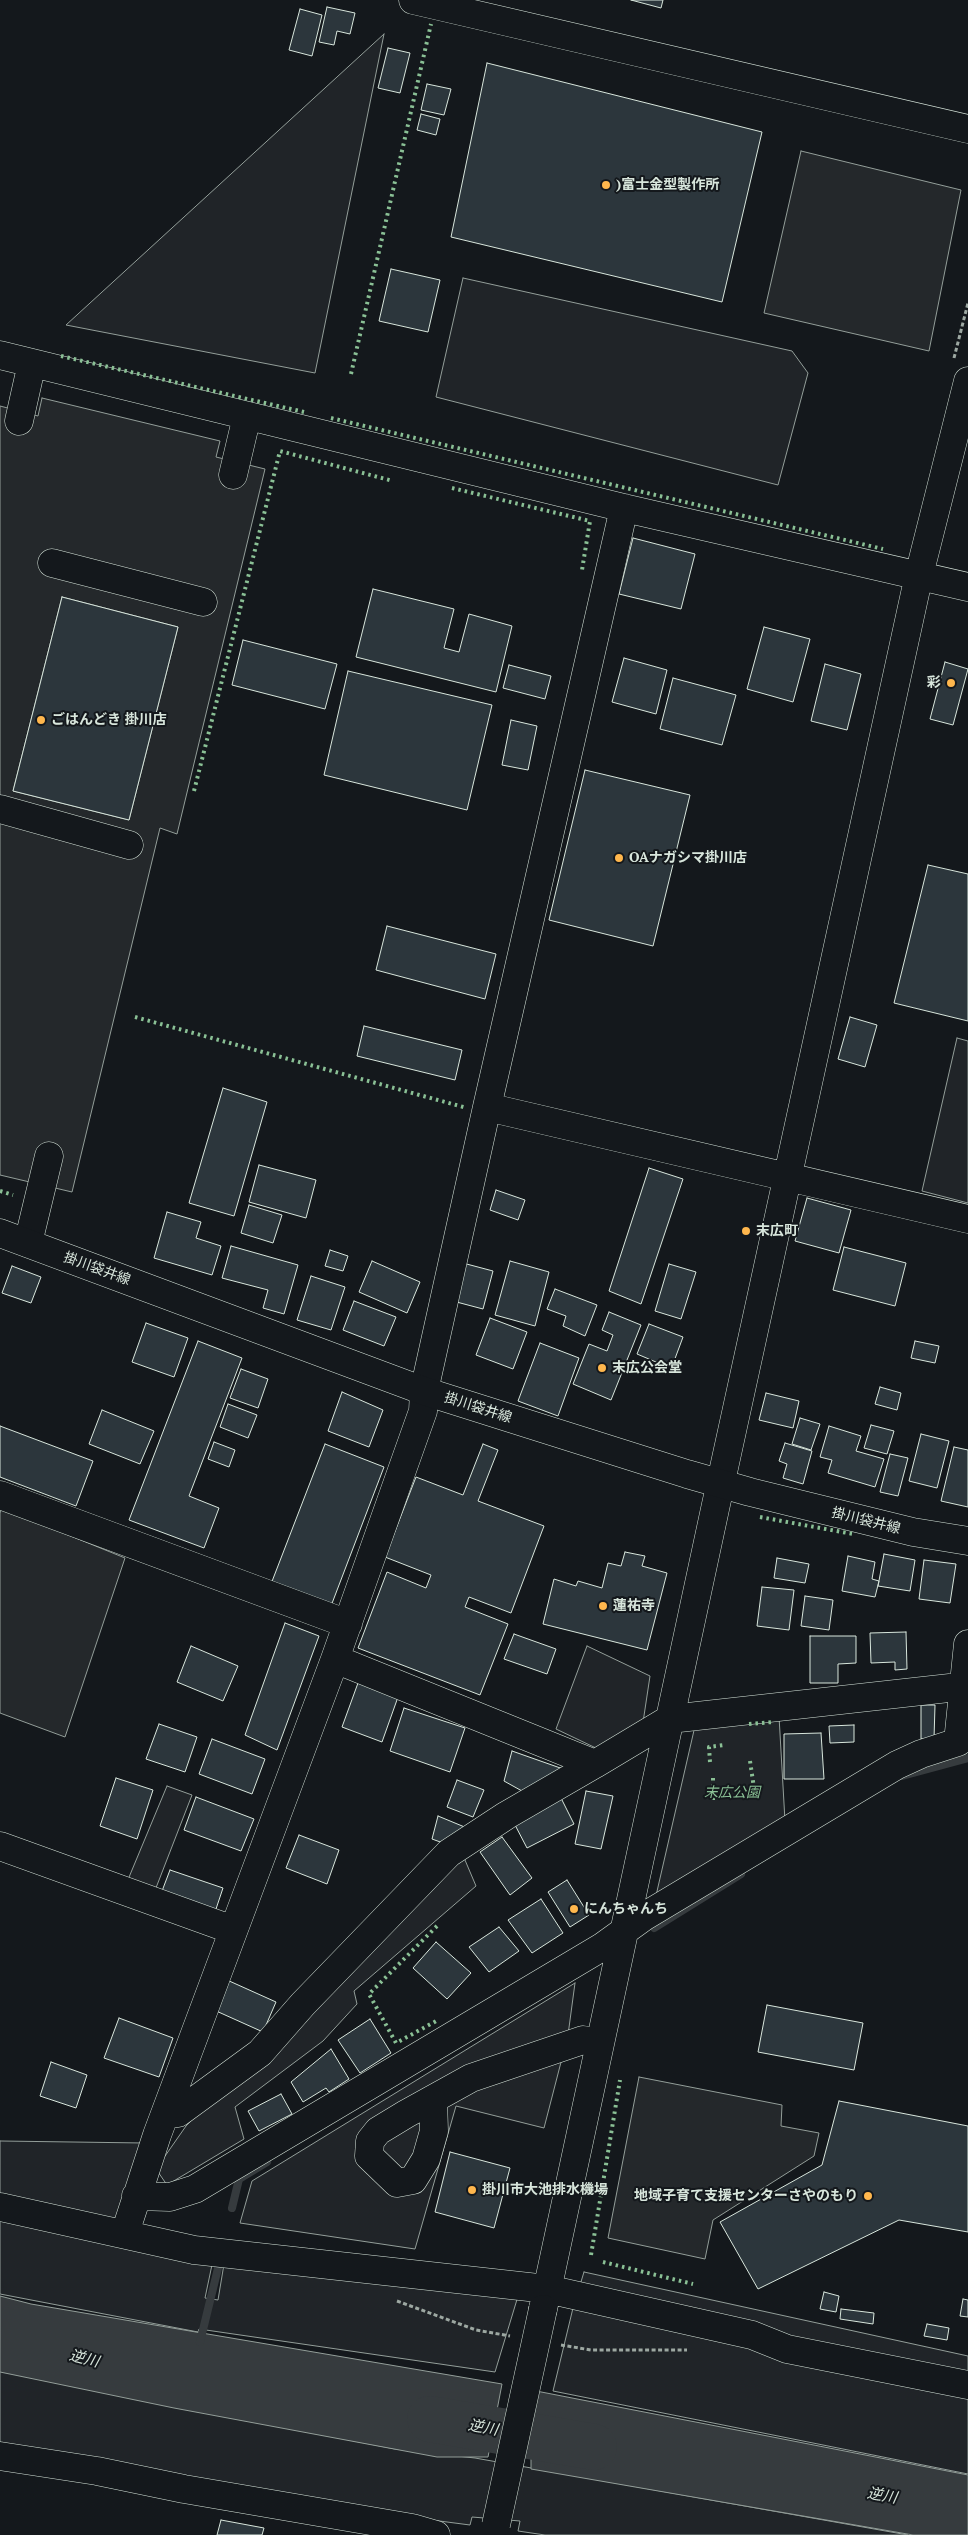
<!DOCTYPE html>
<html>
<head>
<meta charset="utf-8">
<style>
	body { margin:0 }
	canvas { display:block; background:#14181c }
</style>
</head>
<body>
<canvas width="968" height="2535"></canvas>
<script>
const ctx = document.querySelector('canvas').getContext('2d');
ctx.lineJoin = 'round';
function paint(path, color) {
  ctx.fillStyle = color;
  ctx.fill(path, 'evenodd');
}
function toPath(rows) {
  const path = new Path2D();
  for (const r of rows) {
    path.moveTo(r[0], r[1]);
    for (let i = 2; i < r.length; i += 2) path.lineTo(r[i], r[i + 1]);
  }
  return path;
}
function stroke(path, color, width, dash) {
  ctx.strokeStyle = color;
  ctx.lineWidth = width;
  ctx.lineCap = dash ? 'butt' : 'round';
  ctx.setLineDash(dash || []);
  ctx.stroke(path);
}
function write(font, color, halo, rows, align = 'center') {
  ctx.font = font + ' "PT Serif","Noto Sans JP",serif';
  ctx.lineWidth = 4;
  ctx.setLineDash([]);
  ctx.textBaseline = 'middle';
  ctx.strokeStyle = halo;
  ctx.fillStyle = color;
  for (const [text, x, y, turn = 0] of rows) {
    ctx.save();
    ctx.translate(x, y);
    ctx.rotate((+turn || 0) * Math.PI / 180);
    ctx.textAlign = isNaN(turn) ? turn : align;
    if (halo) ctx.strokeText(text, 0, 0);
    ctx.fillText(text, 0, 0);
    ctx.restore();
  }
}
const green = toPath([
	[384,34,315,373,66,325,384,34],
	[463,278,792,351,808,373,778,485,436,397,463,278],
	[957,1038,968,1041,968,1203,922,1191,957,1038],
	[587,1646,650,1676,642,1729,598,1749,556,1729,587,1646],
	[779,1716,785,1821,655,1900,695,1726,779,1716],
	[167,1786,192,1795,154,1893,127,1882,167,1786],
	[462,1853,476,1886,354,1991,357,2004,323,2041,235,2107,244,2139,167,2185,156,2169,186,2126,462,1853],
	[575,1983,568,2035,544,2128,456,2106,415,2249,240,2223,252,2181,575,1983],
	[0,2141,144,2143,119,2228,0,2200,0,2141],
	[0,2214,213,2260,205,2298,218,2300,224,2264,522,2283,495,2372,199,2329,198,2332,0,2294,0,2214],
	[584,2272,968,2356,968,2474,553,2391,573,2308,584,2272],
	[0,2371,395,2449,475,2458,908,2535,545,2535,518,2531,520,2521,472,2517,470,2525,156,2484,0,2456,0,2371]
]);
const parking = toPath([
	[801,151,961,190,929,351,764,313,801,151],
	[42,398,220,441,216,457,265,469,177,834,160,828,72,1192,0,1175,0,406,38,416,42,398],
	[62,597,178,627,129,820,13,791,62,597],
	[2,1508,125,1558,65,1737,0,1713,0,1513,2,1508],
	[639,2077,782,2105,781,2126,819,2133,814,2156,713,2220,705,2259,608,2238,639,2077]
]);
const water = toPath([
	[0,2296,31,2304,502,2384,488,2457,437,2457,174,2408,0,2372,0,2296],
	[531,2390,968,2475,968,2535,913,2535,531,2469,531,2390]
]);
const stream = toPath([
	[902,1776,968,1758],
	[654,1928,741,1874],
	[232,2208,239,2179,267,2162],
	[200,2342,219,2264]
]);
const river = toPath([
	[430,2419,594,2447]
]);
const building = toPath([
	[631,0,663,0,661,8,631,0],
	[327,7,355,13,350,34,337,31,334,45,319,42,327,7],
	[300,9,322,15,312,56,289,50,300,9],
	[388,48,410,53,400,93,378,88,388,48],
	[487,63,762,132,722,302,451,237,487,63],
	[427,84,451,89,444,115,421,110,427,84],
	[421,114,440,119,436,135,417,130,421,114],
	[391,269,440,280,428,332,379,321,391,269],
	[633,538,695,554,681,609,619,594,633,538],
	[373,589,454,609,444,648,459,652,469,614,512,626,496,692,356,657,373,589],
	[62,597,178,627,129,820,13,791,62,597],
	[764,627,810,639,793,702,747,689,764,627],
	[243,640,337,664,325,709,232,685,243,640],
	[624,658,667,670,656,714,612,702,624,658],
	[945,662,968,669,953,725,930,719,945,662],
	[825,664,861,674,847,730,811,721,825,664],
	[509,665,551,676,545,699,503,688,509,665],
	[348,671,492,705,467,810,324,775,348,671],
	[673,678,736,695,722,745,660,729,673,678],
	[511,720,537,726,528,770,502,765,511,720],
	[585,770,690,795,653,946,549,920,585,770],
	[928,865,968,874,968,1021,894,1003,928,865],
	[387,926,496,954,485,999,376,970,387,926],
	[850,1017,877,1025,865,1067,838,1059,850,1017],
	[364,1026,462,1050,455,1080,357,1056,364,1026],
	[223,1088,267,1102,234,1216,189,1203,223,1088],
	[259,1165,316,1180,306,1218,249,1202,259,1165],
	[649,1168,683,1179,641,1304,609,1291,649,1168],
	[496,1190,525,1200,518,1220,490,1210,496,1190],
	[807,1198,851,1210,839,1253,795,1241,807,1198],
	[249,1205,282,1215,273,1243,241,1233,249,1205],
	[167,1212,201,1222,196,1238,221,1246,212,1275,154,1258,167,1212],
	[231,1246,298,1265,284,1314,263,1308,268,1290,222,1278,231,1246],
	[844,1247,906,1263,895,1306,833,1290,844,1247],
	[330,1250,348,1256,343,1271,325,1266,330,1250],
	[372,1261,420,1282,407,1313,359,1292,372,1261],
	[510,1261,549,1272,535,1326,495,1315,510,1261],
	[459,1262,493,1271,483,1309,449,1300,459,1262],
	[669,1264,696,1272,681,1319,655,1311,669,1264],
	[12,1266,41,1277,31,1303,2,1293,12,1266],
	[311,1276,345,1287,331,1330,297,1320,311,1276],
	[555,1289,597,1305,585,1336,563,1326,566,1316,547,1309,555,1289],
	[354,1301,396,1317,384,1346,343,1330,354,1301],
	[609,1312,641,1325,611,1400,573,1384,589,1344,607,1351,613,1335,602,1330,609,1312],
	[490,1318,527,1332,513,1369,476,1355,490,1318],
	[146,1323,188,1338,174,1377,132,1362,146,1323],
	[649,1324,683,1337,673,1364,656,1362,637,1354,649,1324],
	[198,1341,242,1358,189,1496,219,1508,204,1548,129,1520,198,1341],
	[915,1341,939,1346,935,1363,911,1358,915,1341],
	[540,1343,579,1358,558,1416,518,1401,540,1343],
	[241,1369,268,1379,258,1408,230,1398,241,1369],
	[880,1387,901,1393,897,1410,875,1404,880,1387],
	[342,1392,383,1410,369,1447,328,1431,342,1392],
	[766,1393,799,1401,793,1428,759,1420,766,1393],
	[228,1404,257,1415,248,1438,220,1427,228,1404],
	[102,1410,154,1431,140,1464,89,1444,102,1410],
	[800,1418,820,1424,811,1450,792,1444,800,1418],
	[871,1425,894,1431,887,1454,864,1448,871,1425],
	[0,1426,93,1461,76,1506,0,1477,0,1426],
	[829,1426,861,1436,856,1451,884,1459,875,1487,828,1473,832,1460,820,1457,829,1426],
	[921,1434,949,1441,937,1488,909,1481,921,1434],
	[214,1442,235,1450,229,1467,208,1459,214,1442],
	[785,1443,812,1451,803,1484,783,1478,787,1464,779,1461,785,1443],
	[325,1444,384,1467,331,1606,271,1584,325,1444],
	[483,1444,498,1450,478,1501,544,1526,511,1613,469,1597,465,1607,508,1624,480,1695,358,1648,387,1572,426,1588,431,1575,385,1557,416,1477,463,1495,483,1444],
	[954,1447,968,1450,968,1507,941,1501,954,1447],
	[890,1454,908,1458,898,1496,880,1492,890,1454],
	[625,1552,645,1556,642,1566,667,1573,647,1650,543,1624,554,1579,576,1586,578,1581,602,1588,608,1563,621,1566,625,1552],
	[884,1554,915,1560,910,1591,878,1586,884,1554],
	[848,1556,875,1562,872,1579,879,1581,875,1597,842,1591,848,1556],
	[777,1558,809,1564,805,1583,774,1578,777,1558],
	[924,1560,956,1564,950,1603,919,1599,924,1560],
	[762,1587,794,1590,789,1630,757,1626,762,1587],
	[805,1596,833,1600,829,1630,801,1626,805,1596],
	[285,1623,319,1636,277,1750,245,1735,285,1623],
	[906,1632,907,1669,895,1670,895,1662,871,1663,870,1633,906,1632],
	[514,1634,556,1649,547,1674,504,1659,514,1634],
	[810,1636,856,1636,856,1663,838,1664,838,1683,810,1683,810,1636],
	[191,1646,238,1666,223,1701,177,1682,191,1646],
	[358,1683,398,1697,382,1742,342,1727,358,1683],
	[921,1705,935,1705,934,1739,921,1739,921,1705],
	[404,1708,465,1728,450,1772,390,1751,404,1708],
	[159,1724,197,1737,185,1772,146,1759,159,1724],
	[854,1725,854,1742,830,1743,829,1726,854,1725],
	[821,1733,824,1779,784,1779,784,1734,821,1733],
	[212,1739,265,1759,252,1794,199,1774,212,1739],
	[512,1751,566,1770,522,1791,504,1781,512,1751],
	[116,1778,153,1790,137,1839,100,1826,116,1778],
	[457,1780,484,1790,473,1817,447,1807,457,1780],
	[586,1791,613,1796,601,1849,575,1844,586,1791],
	[196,1797,254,1819,241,1851,184,1830,196,1797],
	[561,1798,574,1824,527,1848,514,1823,561,1798],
	[438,1816,467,1828,443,1843,432,1839,438,1816],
	[299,1835,339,1850,327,1884,286,1868,299,1835],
	[502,1837,532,1878,510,1895,480,1852,502,1837],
	[170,1870,223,1888,213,1918,159,1899,170,1870],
	[567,1880,589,1915,570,1927,548,1892,567,1880],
	[541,1899,563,1933,532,1953,508,1920,541,1899],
	[499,1927,519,1951,489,1972,469,1947,499,1927],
	[436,1942,471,1973,447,1999,413,1968,436,1942],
	[227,1980,276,2002,263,2032,214,2010,227,1980],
	[767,2005,863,2023,854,2070,758,2052,767,2005],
	[119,2018,173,2038,159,2077,104,2058,119,2018],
	[370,2019,391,2053,360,2073,338,2040,370,2019],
	[331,2049,349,2079,329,2092,326,2088,303,2102,291,2082,331,2049],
	[51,2062,87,2075,76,2108,40,2096,51,2062],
	[281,2094,292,2114,259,2131,248,2111,281,2094],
	[839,2101,968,2126,968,2232,899,2220,758,2289,720,2222,822,2165,839,2101],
	[450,2152,510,2168,494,2228,435,2212,450,2152],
	[824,2292,839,2296,836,2312,820,2309,824,2292],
	[963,2299,968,2300,968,2317,960,2316,963,2299],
	[841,2309,874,2313,873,2324,840,2319,841,2309],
	[927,2324,949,2328,947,2340,924,2336,927,2324],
	[221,2520,264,2528,262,2535,217,2535,221,2520]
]);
const path = toPath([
	[954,358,968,303],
	[397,2301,476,2330,510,2336],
	[561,2345,591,2350,687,2350]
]);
const minor = toPath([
	[413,0,968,129],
	[0,355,624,508,968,587],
	[19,421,32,363],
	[233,475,247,416],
	[52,563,203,602],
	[0,809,129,845],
	[487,1107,968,1219],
	[28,1243,49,1156],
	[0,1495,348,1624],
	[335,1659,595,1764,670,1719,968,1686],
	[0,1846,233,1930],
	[433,2099,434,2131,426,2159,413,2180,397,2183,369,2156,370,2141,378,2131,406,2114,471,2078,583,2040,600,2044],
	[165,2115,178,2113,260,2053,303,2004,449,1853,507,1815,595,1764],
	[136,2196,170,2197,195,2189,602,1947,645,1916,897,1765,921,1754,958,1742,968,1644],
	[0,2207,194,2250,547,2289,752,2335,787,2349,968,2385],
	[125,2233,157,2135,335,1659,423,1411,424,1391,487,1107,624,508],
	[543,2309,715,1509,919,575,968,381],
	[0,2456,97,2471,184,2489,412,2528,436,2535]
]);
const major = toPath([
	[0,1233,424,1391,687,1474,750,1492,913,1532,968,1541]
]);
const minorBridge = toPath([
	[496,2525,543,2309]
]);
const hedge = toPath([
	[61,356,304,412],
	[351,374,431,24],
	[331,418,883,549],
	[452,488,590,521,582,570],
	[194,791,280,451,393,481],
	[135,1017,467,1108],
	[0,1191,13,1195],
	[760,1517,853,1534],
	[749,1724,773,1722],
	[750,1761,755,1795],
	[710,1762,709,1747,724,1745],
	[713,1778,713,1801],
	[437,1926,369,1994,396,2043,438,2020],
	[591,2255,620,2080],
	[603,2262,693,2284]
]);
const markers = [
	[606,185,5,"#ffb74d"],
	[951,683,5,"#ffb74d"],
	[41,720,5,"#ffb74d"],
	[619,858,5,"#ffb74d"],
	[746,1231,5,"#ffb74d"],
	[602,1368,5,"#ffb74d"],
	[603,1606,5,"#ffb74d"],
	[574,1909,5,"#ffb74d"],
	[472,2190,5,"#ffb74d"],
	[868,2196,5,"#ffb74d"]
];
const poiNames = [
	[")富士金型製作所",616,185],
	["彩",941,683,"right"],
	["ごはんどき 掛川店",51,720],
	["OAナガシマ掛川店",629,858],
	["末広町",756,1231],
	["末広公会堂",612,1368],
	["蓮祐寺",613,1606],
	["にんちゃんち",584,1909],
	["掛川市大池排水機場",482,2190],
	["地域子育て支援センターさやのもり",858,2196,"right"]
];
const streetNames = [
	["掛川袋井線",97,1269,20],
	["掛川袋井線",478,1408,18],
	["掛川袋井線",866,1521,14]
];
const parkNames = [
	["末広公園",732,1793]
];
const waterNames = [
	["逆川",84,2359,14],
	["逆川",483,2428,10],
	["逆川",882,2496,10]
];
paint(green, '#202428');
stroke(green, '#939e99', 1);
paint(parking, '#24282b');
stroke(parking, '#939e99', 1);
paint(water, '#363b3e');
stroke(water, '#939e99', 1);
stroke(stream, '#363b3e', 8);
stroke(river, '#363b3e', 46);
paint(building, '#2c363c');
stroke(building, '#d8e6dc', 1);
stroke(minor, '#d8e6dc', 29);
stroke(major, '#d8e6dc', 29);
stroke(path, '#9da8a2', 3, [4, 2.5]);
stroke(minor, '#14181c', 28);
stroke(major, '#14181c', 28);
stroke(minorBridge, '#d8e6dc', 29, []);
stroke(minorBridge, '#14181c', 28);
stroke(hedge, '#8ac095', 4, [2.5, 4]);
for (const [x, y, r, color] of markers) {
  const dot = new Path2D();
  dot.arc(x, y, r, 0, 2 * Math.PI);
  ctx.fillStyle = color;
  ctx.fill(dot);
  stroke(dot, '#14181c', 2);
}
write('bold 14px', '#d8e6dc', '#14181c', poiNames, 'left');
write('14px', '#d8e6dc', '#14181c', streetNames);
write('italic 14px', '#8ac095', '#14181c', parkNames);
write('italic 15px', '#d8e6dc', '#14181c', waterNames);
</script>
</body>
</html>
